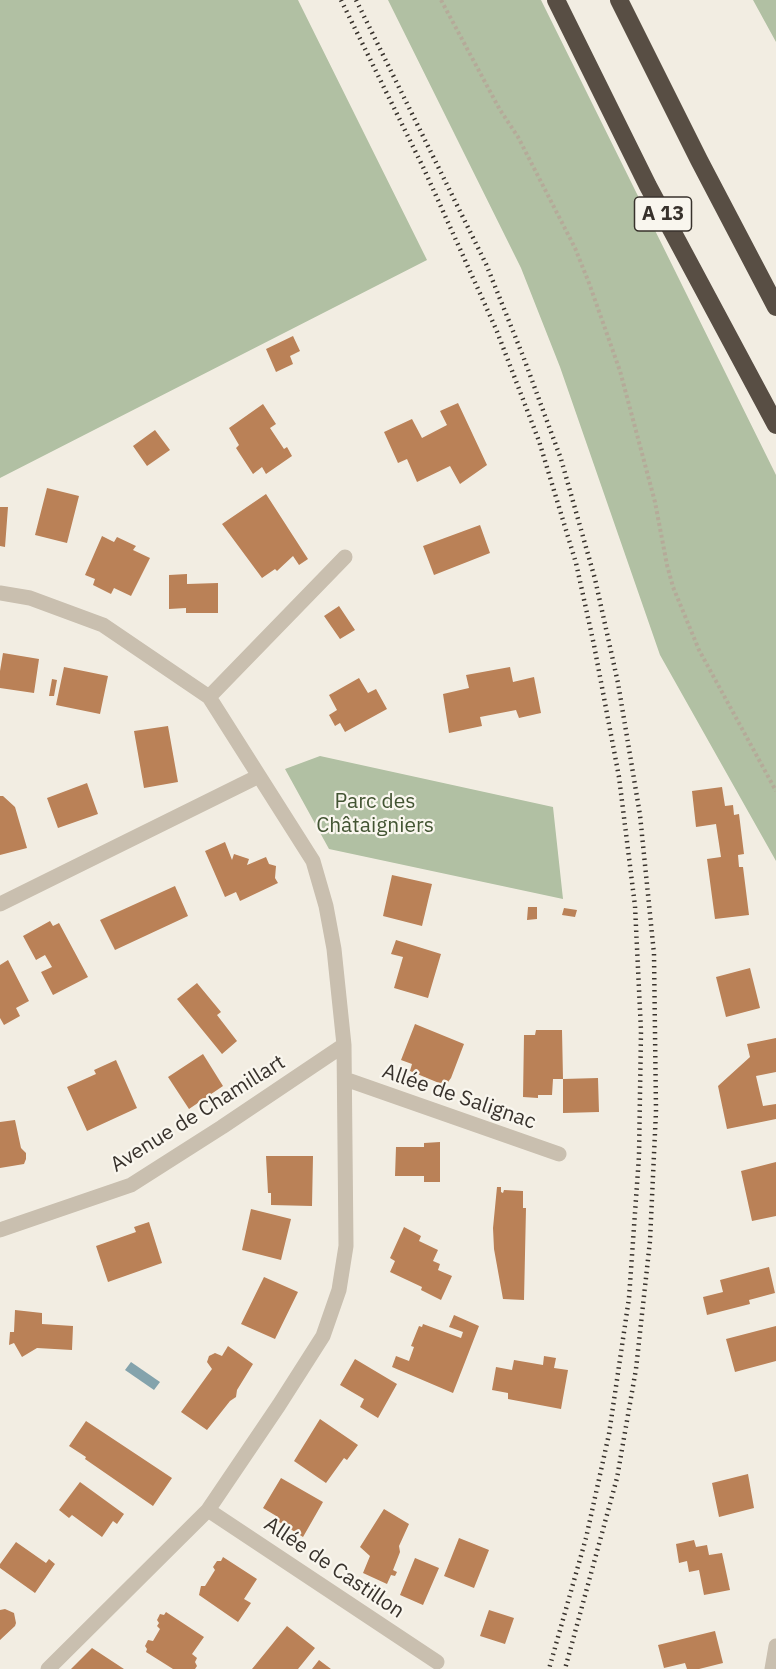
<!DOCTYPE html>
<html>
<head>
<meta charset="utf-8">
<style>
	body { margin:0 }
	canvas { display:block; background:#f2ede2 }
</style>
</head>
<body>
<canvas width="776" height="1669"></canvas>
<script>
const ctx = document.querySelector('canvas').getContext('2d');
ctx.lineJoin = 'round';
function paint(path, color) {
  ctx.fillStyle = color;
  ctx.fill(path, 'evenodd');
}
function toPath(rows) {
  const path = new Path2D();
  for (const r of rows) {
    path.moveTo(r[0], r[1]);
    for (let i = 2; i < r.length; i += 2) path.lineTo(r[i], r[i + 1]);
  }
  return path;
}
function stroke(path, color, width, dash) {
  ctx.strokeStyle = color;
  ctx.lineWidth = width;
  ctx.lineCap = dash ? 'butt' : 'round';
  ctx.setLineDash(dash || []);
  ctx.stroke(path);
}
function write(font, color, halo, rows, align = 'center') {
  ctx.font = font + ' "IBM Plex Sans",sans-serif';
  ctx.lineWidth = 4.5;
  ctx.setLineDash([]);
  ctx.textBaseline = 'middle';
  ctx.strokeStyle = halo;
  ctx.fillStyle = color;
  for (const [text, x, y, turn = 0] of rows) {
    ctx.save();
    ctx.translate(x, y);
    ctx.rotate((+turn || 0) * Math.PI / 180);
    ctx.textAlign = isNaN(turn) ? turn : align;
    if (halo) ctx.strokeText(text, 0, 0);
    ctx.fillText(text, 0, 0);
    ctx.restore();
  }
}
const green = toPath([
	[0,0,298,0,427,260,0,478],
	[388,0,541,0,776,475,776,861,660,655,560,367,521,268],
	[753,0,776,0,776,42],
	[320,756,553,807,563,899,329,849,285,769]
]);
const water = toPath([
	[131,1362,160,1382,154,1390,125,1370]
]);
const building = toPath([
	[293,336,300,351,290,356,293,364,276,372,266,349],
	[458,403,487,465,460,484,450,466,417,482,407,459,398,463,384,432,412,419,422,438,447,425,440,411],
	[263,404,276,424,270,428,284,449,287,447,292,456,266,474,262,467,253,474,236,448,239,445,229,428],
	[155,430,170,450,147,466,133,446],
	[47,488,79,496,67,543,35,535],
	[266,494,308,559,299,565,293,556,277,571,275,569,262,578,222,524],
	[0,507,8,507,5,547,0,546],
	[480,525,490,553,434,575,423,546],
	[102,536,114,542,117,537,136,546,133,550,150,558,131,596,114,588,111,594,93,585,95,579,85,575],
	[187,574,187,584,218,583,218,613,186,613,186,608,169,609,169,575],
	[339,606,355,630,340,639,324,616],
	[3,653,39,659,34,693,0,688,0,671],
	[64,667,108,676,100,714,56,705],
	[510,667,513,682,534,677,541,713,519,718,516,710,480,717,482,726,449,733,443,694,469,688,466,675],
	[359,678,368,693,376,689,387,709,345,732,340,723,335,726,329,715,337,710,329,695],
	[52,679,57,680,54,696,49,696],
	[168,726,178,782,144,788,134,731],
	[87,783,98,814,58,828,47,798],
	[722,787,725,806,733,805,734,815,739,814,744,854,738,855,739,867,743,867,749,915,715,919,707,859,721,857,716,824,696,827,692,791],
	[0,796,3,796,15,807,27,848,0,855],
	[225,842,232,860,234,854,249,859,247,865,266,857,269,864,276,866,275,878,278,883,240,901,236,892,225,897,205,851],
	[392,875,432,884,422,926,383,916],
	[175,886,188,916,115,950,100,920],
	[528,907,537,907,537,919,527,920],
	[564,908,577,910,575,917,562,915],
	[50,921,53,926,59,923,88,977,53,995,41,972,52,967,45,955,36,960,23,936],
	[396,940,441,954,428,998,394,988,403,957,391,954],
	[8,960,29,1001,16,1008,20,1016,4,1025,0,1018,0,965],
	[750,968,760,1008,726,1017,716,977],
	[197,983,221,1012,217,1015,237,1041,222,1054,177,999],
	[415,1024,464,1044,451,1078,448,1082,439,1083,410,1071,412,1064,401,1060],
	[536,1030,562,1030,563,1079,553,1079,552,1095,538,1095,538,1098,523,1097,524,1035,535,1035],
	[776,1038,776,1072,756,1076,763,1106,776,1104,776,1119,727,1129,718,1086,750,1057,747,1044],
	[203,1054,223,1086,189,1109,168,1077],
	[116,1060,137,1108,87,1131,67,1087,96,1074,94,1070],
	[598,1078,599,1112,563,1113,563,1079],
	[15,1120,21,1148,26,1153,26,1159,24,1164,0,1168,0,1122],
	[440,1142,440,1182,424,1182,424,1176,395,1176,396,1147,424,1147,424,1143],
	[266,1156,313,1156,312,1206,271,1205,271,1193,268,1193],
	[776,1162,776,1216,752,1221,741,1171],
	[497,1187,501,1187,501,1192,503,1193,504,1190,523,1191,523,1208,526,1208,524,1300,503,1299,494,1249,493,1228],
	[251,1209,291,1219,281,1260,242,1250],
	[149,1222,162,1263,108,1282,96,1246,136,1232,134,1227],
	[404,1227,421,1236,419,1241,438,1250,433,1261,440,1264,438,1270,452,1276,441,1300,421,1290,422,1287,390,1272,395,1261,390,1258],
	[769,1267,775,1293,749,1300,750,1304,707,1315,703,1297,723,1292,720,1280],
	[264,1277,298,1292,275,1339,241,1324],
	[15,1310,42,1313,42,1324,73,1326,72,1350,37,1348,22,1357,14,1343,9,1345,10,1332,14,1332],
	[454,1315,479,1326,453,1393,392,1367,396,1356,409,1361,414,1347,411,1346,419,1326,422,1327,423,1324,461,1338,463,1332,449,1327],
	[776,1326,776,1361,735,1372,726,1339],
	[228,1346,253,1364,237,1390,236,1397,230,1401,207,1430,181,1412,212,1369,207,1362,209,1356,215,1353,222,1356],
	[544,1356,556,1358,554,1368,568,1370,561,1409,508,1399,508,1393,492,1390,496,1367,512,1370,514,1360,543,1365],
	[355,1359,397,1384,378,1418,360,1407,364,1399,340,1385],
	[320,1419,358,1445,347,1460,344,1458,326,1483,294,1461],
	[86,1421,172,1478,153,1506,85,1459,86,1457,69,1446],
	[748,1474,754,1508,719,1517,712,1483],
	[281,1478,323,1502,303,1537,276,1520,278,1517,263,1508],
	[80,1482,124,1514,117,1524,113,1521,102,1537,72,1515,69,1518,59,1510],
	[384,1509,409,1524,399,1546,400,1552,393,1570,397,1572,395,1576,391,1575,387,1584,363,1573,370,1556,360,1547],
	[459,1538,489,1550,474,1588,444,1576],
	[694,1540,696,1547,707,1545,709,1555,722,1553,730,1590,704,1595,699,1570,689,1572,687,1561,679,1563,676,1544],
	[16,1542,46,1563,49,1559,55,1564,35,1593,0,1568,0,1564],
	[223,1557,257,1579,244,1599,251,1603,238,1622,199,1595,201,1586,205,1586,215,1570,213,1567,217,1561,221,1561],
	[415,1558,439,1568,423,1605,400,1595],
	[5,1609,14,1613,16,1623,15,1626,0,1640,0,1610],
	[489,1610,514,1618,505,1644,480,1636],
	[166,1612,204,1637,192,1654,197,1658,195,1662,197,1666,195,1669,173,1669,146,1652,147,1649,145,1646,148,1640,153,1641,160,1629,157,1626,159,1623,157,1620,160,1614,164,1615],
	[287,1626,315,1648,298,1669,252,1669],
	[715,1631,723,1663,699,1669,687,1669,685,1663,664,1668,658,1645],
	[92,1648,124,1669,71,1669],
	[319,1660,331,1669,312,1669]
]);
const path = toPath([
	[441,0,500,110,518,137,575,248,589,283,620,371,655,502,667,565,673,587,699,650,776,791]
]);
const minor = toPath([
	[0,593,30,598,103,625,209,697,313,861,326,906,334,949,344,1045,346,1246,339,1290,323,1336,279,1405,208,1510,48,1669],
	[209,697,345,557],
	[0,904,259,776],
	[345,1079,559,1154],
	[0,1230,131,1185,222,1127,344,1045],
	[208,1510,437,1662],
	[772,1669,776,1646]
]);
const motorway = toPath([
	[556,0,648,186,776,425],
	[619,0,699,160,776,307]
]);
const rail = toPath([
	[341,0,424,169,496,329,539,441,576,563,594,645,619,777,635,906,641,1031,639,1156,629,1298,609,1434,586,1538,549,1669],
	[356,0,486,264,523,356,561,459,595,579,618,683,640,815,654,954,656,1111,650,1241,636,1369,617,1478,565,1669]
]);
const shields = [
	[663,214,57]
];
const shieldNames = [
	["A 13",663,214]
];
const parkNames = [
	["Parc des",375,802],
	["Châtaigniers",375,826]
];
const streetNames = [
	["Allée de Salignac",459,1097,19],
	["Avenue de Chamillart",198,1114,-32],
	["Allée de Castillon",334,1568,34]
];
paint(green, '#b1c0a3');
paint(water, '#84a3ac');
paint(building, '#ba8157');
stroke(path, '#b5aa99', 4, [3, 3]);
stroke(minor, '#c9bfaf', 15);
stroke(motorway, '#584e44', 18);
stroke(rail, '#38322c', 4.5, [1.5, 4.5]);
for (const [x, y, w] of shields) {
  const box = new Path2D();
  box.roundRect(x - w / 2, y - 17, w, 34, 4.5);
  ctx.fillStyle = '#f9f6ee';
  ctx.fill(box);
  stroke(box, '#38322c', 1.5);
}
write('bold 20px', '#38322c', null, shieldNames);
write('21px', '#425432', '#f9f6ee', parkNames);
write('21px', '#38322c', '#f9f6ee', streetNames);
</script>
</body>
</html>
